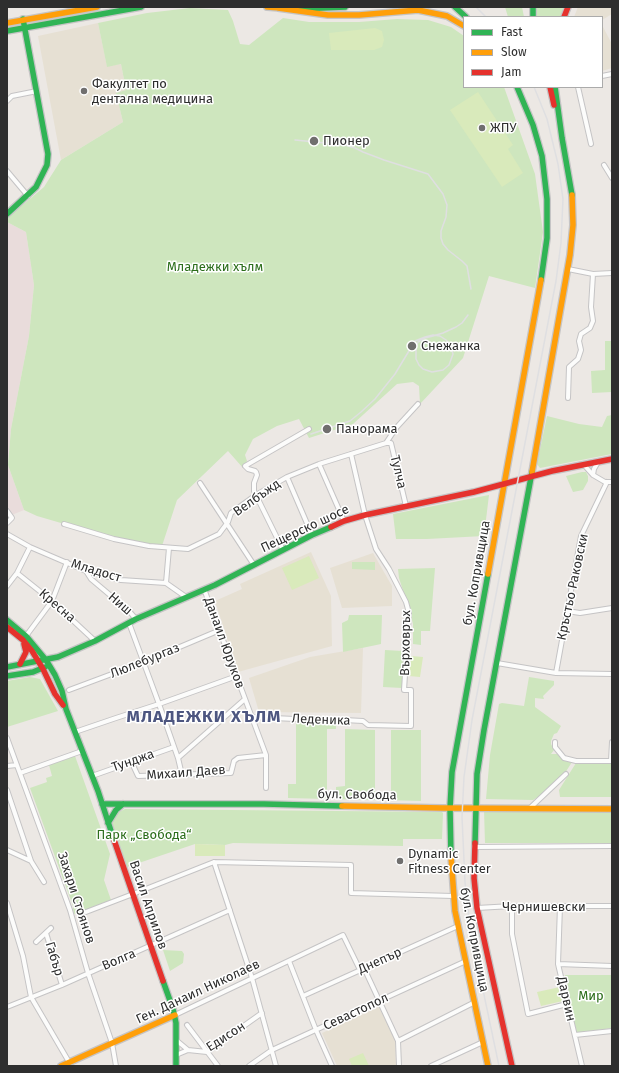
<!DOCTYPE html>
<html>
<head>
<meta charset="utf-8">
<style>
	body { margin:0 }
	#map { position:relative; width:619px; height:1073px; overflow:hidden; background:#ece8e4; font-family:"Fira Sans",sans-serif }
	canvas { display:block }
	.frame { position:absolute; inset:0; border:8px solid #2e2e2e; pointer-events:none }
	.legend { position:absolute; left:463px; top:16px; width:140px; height:72px; box-sizing:border-box; background:#fff; border:1px solid #ababab; margin:0; padding:5px 7px; list-style:none; font-size:12px; color:#2e2e2e }
	.legend li { display:flex; align-items:center; gap:8px; height:20px }
	.legend b { width:20px; border:1px solid #ababab }
</style>
</head>
<body>
<div id="map">
<canvas width="619" height="1073"></canvas>
<div class="frame"></div>
<ul class="legend">
<li><b style="height:5px;background:#30b455"></b>Fast</li>
<li><b style="height:5px;background:#ff9f0a"></b>Slow</li>
<li><b style="height:5px;background:#e5322d"></b>Jam</li>
</ul>
</div>
<script>
const ctx = document.querySelector('canvas').getContext('2d');
ctx.lineJoin = 'round';
function paint(path, color) {
  ctx.fillStyle = color;
  ctx.fill(path, 'evenodd');
}
function toPath(rows) {
  const path = new Path2D();
  for (const r of rows) {
    path.moveTo(r[0], r[1]);
    for (let i = 2; i < r.length; i += 2) path.lineTo(r[i], r[i + 1]);
  }
  return path;
}
function stroke(path, color, width, dash) {
  ctx.strokeStyle = color;
  ctx.lineWidth = width;
  ctx.lineCap = dash ? 'butt' : 'round';
  ctx.setLineDash(dash || []);
  ctx.stroke(path);
}
function write(font, color, halo, rows, align = 'center') {
  ctx.font = font + ' "Fira Sans",sans-serif';
  ctx.lineWidth = 3;
  ctx.setLineDash([]);
  ctx.textBaseline = 'middle';
  ctx.strokeStyle = halo;
  ctx.fillStyle = color;
  for (const [text, x, y, turn = 0] of rows) {
    ctx.save();
    ctx.translate(x, y);
    ctx.rotate((+turn || 0) * Math.PI / 180);
    ctx.textAlign = isNaN(turn) ? turn : align;
    if (halo) ctx.strokeText(text, 0, 0);
    ctx.fillText(text, 0, 0);
    ctx.restore();
  }
}
const education = toPath([
	[578,7,612,7,612,14,602,20,602,17,574,17],
	[98,23,107,66,121,64,126,90,116,93,123,122,61,160,38,36],
	[602,25,612,44,612,68,602,71],
	[311,552,331,596,332,646,238,672,215,601,242,589,240,584],
	[373,553,392,586,392,606,342,608,330,568],
	[363,648,361,713,259,712,249,678,310,657],
	[379,1007,395,1038,396,1066,337,1066,322,1033]
]);
const medical = toPath([
	[7,222,26,232,34,285,29,336,11,429,8,465,24,510,7,517]
]);
const green = toPath([
	[505,7,522,7,524,17,508,17],
	[536,7,564,7,560,17,537,17],
	[190,8,228,10,233,21,240,44,249,45,283,18,309,22,359,22,397,19,428,20,451,27,464,36,464,87,504,87,535,174,543,232,535,288,489,276,463,358,420,404,419,386,413,382,397,384,353,424,309,438,299,419,277,426,253,439,245,455,247,461,243,468,228,451,177,500,161,549,150,549,37,516,24,510,8,465,11,429,29,336,34,285,26,232,7,222,7,218,44,187,61,160,123,122,116,93,126,90,121,64,107,67,98,23,147,13],
	[605,341,612,341,612,392,592,393,591,371,605,370],
	[612,415,612,454,540,468,537,464,547,416,579,424,602,427,607,416],
	[582,472,586,472,588,476,588,481,583,490,573,492,566,476],
	[489,495,484,536,427,539,396,539,393,514],
	[352,562,375,562,375,570,352,569],
	[435,568,430,631,421,631,421,645,413,644,413,624,409,609,399,578,398,569],
	[349,615,382,615,381,644,343,652,342,623,348,620],
	[385,650,403,651,402,688,383,687],
	[30,677,40,679,58,711,7,727,7,681],
	[529,677,554,681,554,685,543,696,544,699,535,698,535,707,561,726,557,733,554,734,551,741,551,744,554,750,551,754,557,754,563,759,572,762,565,773,545,793,533,800,486,799,490,755,499,704,502,703,524,706],
	[296,723,336,723,336,729,327,729,327,799,288,798,288,784,296,784],
	[345,729,375,730,375,800,336,799,336,787,345,786],
	[391,730,421,730,421,801,384,800,384,793,391,793],
	[75,756,110,854,104,880,111,900,74,914,73,909,73,906,30,788,47,782,46,778,52,776,49,765],
	[576,763,612,763,612,797,560,797,559,790],
	[125,809,442,812,443,813,442,839,403,839,403,846,233,843,225,845,195,844,127,867,112,822,113,818,117,813],
	[484,810,612,812,612,843,485,843],
	[163,950,182,951,184,954,183,963,170,971],
	[565,975,612,975,612,1028,576,1033]
]);
const pitch = toPath([
	[375,28,382,31,384,40,382,47,374,50,331,50,329,33],
	[478,92,513,145,508,149,523,173,502,187,450,110],
	[309,556,319,578,292,590,282,568],
	[411,656,423,657,420,677,409,676],
	[195,844,225,845,225,856,195,856],
	[560,987,563,1001,541,1006,537,992],
	[363,1053,369,1066,352,1066,349,1059]
]);
const street = toPath([
	[602,76,612,74],
	[578,87,591,144],
	[7,101,12,96,37,91],
	[604,165,612,178],
	[7,171,28,196],
	[568,269,593,274,612,273],
	[568,398,569,367,578,359,581,350,579,341,581,334,590,328,593,321,591,307,593,274],
	[386,443,391,443,406,506],
	[386,443,396,428,418,404],
	[319,464,344,521],
	[584,465,593,475,605,482,612,482],
	[593,475,594,469,598,462],
	[287,477,312,535],
	[200,483,254,565],
	[7,511,12,518,7,523],
	[64,524,114,539,149,546,188,549,219,534,228,522,231,513,256,495,287,477,319,464,386,443],
	[7,534,30,547,86,571,121,580,166,583,186,597],
	[283,550,254,491,254,483,257,475,256,472,255,471,248,469,245,466,309,429],
	[86,571,91,579,129,611,136,619],
	[17,573,52,601,95,641],
	[166,583,169,548],
	[7,586,17,573,30,547],
	[204,589,266,755,266,788],
	[567,611,580,613,612,608],
	[129,623,159,704,178,758,182,775],
	[26,636,52,601,67,562],
	[497,663,556,673,612,674],
	[556,673,581,536,607,482],
	[69,690,144,662,220,630],
	[252,717,295,719,344,720,363,721,368,725,411,726,411,690,404,690,409,613,406,602,389,569,376,549,365,515,351,454],
	[75,732,116,718,159,704,237,676],
	[7,738,70,910,88,973,112,1043,116,1066],
	[555,742,555,747,564,758,576,761,612,761],
	[178,758,245,699],
	[131,761,138,776,231,773,234,761,238,758,266,755],
	[611,761,612,742],
	[7,766,17,765],
	[20,773,82,751],
	[92,776,174,747],
	[7,790,31,861,44,882],
	[530,808,566,774],
	[474,847,612,846],
	[7,850,31,861],
	[214,862,252,978,276,1066],
	[7,903,23,956,31,997,69,1062],
	[512,906,512,934,528,1014,567,1004],
	[560,906,558,964,582,1066],
	[477,908,512,906,612,906],
	[86,912,133,894,214,862,351,865,351,893,453,896],
	[46,933,62,985],
	[36,942,51,928],
	[289,961,316,1030,332,1066],
	[558,964,612,966],
	[364,968,398,1041,399,1066],
	[303,996,458,926],
	[7,1007,62,985,230,910],
	[175,1015,343,935,360,970],
	[187,1025,218,1066],
	[575,1035,612,1031],
	[176,1040,188,1050],
	[398,1041,475,1002],
	[176,1055,188,1050,207,1052,262,1013],
	[249,1066,272,1050,466,961],
	[431,1066,483,1042]
]);
const fast = toPath([
	[455,7,466,17],
	[533,7,533,17],
	[298,9,345,7],
	[7,31,141,7],
	[517,87,533,125,542,156,547,199,547,238,541,280],
	[555,87,562,138,572,195],
	[7,214,36,187,47,165,48,154,23,19],
	[7,620,26,636,46,660,55,675,62,691,66,709,98,791,113,837],
	[7,667,58,657,95,641,136,619,215,585,312,535,331,527],
	[7,676,33,672,45,667],
	[102,804,264,804,342,806],
	[108,823,116,810,123,804],
	[475,843,477,774,484,730,532,472],
	[451,856,450,808,452,772,488,574],
	[163,981,173,1009,176,1023,176,1066]
]);
const slow = toPath([
	[267,7,281,8],
	[278,8,328,15,359,15,418,10,447,16,464,26],
	[7,23,97,7],
	[532,472,570,255,573,225,572,195],
	[488,574,541,280],
	[342,806,442,808,612,809],
	[451,856,455,911,488,1066],
	[61,1066,175,1015]
]);
const jam = toPath([
	[564,17,568,7],
	[550,87,554,105],
	[331,527,344,521,365,515,474,492,552,471,612,459],
	[7,627,23,640,32,651,43,669,55,694,63,705],
	[20,664,26,652,24,644],
	[113,837,163,981],
	[475,843,474,878,477,908,512,1066]
]);
const rail = toPath([
	[476,7,486,17],
	[295,140,345,145,355,148,363,152,384,160,428,174,443,194,447,205,446,217,441,231,441,238,443,244,448,250,462,261,467,266,471,289],
	[311,434,350,421,361,412,375,399,395,374,415,341,425,337,433,335,440,336,446,340,450,344,453,354,449,365,443,370,432,372,423,369,419,365,416,359,416,346,418,342,425,338,433,336,443,333,456,327,462,323,468,315],
	[499,1066,479,971,469,918,465,882,462,817,464,777,472,720,556,281,561,243,563,199,558,164,547,119,534,87]
]);
const markers = [
	[84,91,4,"#706f6e"],
	[482,128,4,"#706f6e"],
	[314,141,5,"#706f6e"],
	[412,346,5,"#706f6e"],
	[327,429,5,"#706f6e"],
	[400,861,4,"#706f6e"]
];
const poiNames = [
	["Факултет по",92,84],
	["дентална медицина",92,99],
	["ЖПУ",490,128],
	["Пионер",323,141],
	["Снежанка",421,346],
	["Панорама",336,429],
	["Dynamic",408,854],
	["Fitness Center",408,869]
];
const parkNames = [
	["Младежки хълм",215,267],
	["Парк „Свобода“",144,835],
	["Мир",591,996]
];
const streetNames = [
	["Тулча",398,472,77],
	["Велбъжд",257,498,-35],
	["Пещерско шосе",305,529,-25],
	["Младост",96,571,17],
	["бул. Копривщица",477,573,-80],
	["Кръстьо Раковски",573,587,-78],
	["Ниш",120,604,41],
	["Кресна",57,606,41],
	["Данаил Юруков",224,643,70],
	["Върховръх",406,643,-89],
	["Люлебургаз",145,661,-22],
	["Леденика",321,720,2],
	["Тунджа",133,761,-19],
	["Михаил Даев",186,773,-4],
	["бул. Свобода",357,795,1],
	["Захари Стоянов",76,898,72],
	["Васил Априлов",148,905,71],
	["Чернишевски",544,907],
	["бул. Копривщица",474,940,79],
	["Габър",54,959,73],
	["Волга",119,960,-23],
	["Днепър",380,961,-24],
	["Ген. Данаил Николаев",198,992,-25],
	["Дарвин",566,999,77],
	["Севастопол",356,1012,-25],
	["Едисон",226,1037,-33]
];
const districtNames = [
	["МЛАДЕЖКИ ХЪЛМ",204,717]
];
paint(education, '#e6e0d3');
paint(medical, '#e9dcdb');
paint(green, '#cee6be');
paint(pitch, '#d9eabb');
stroke(street, '#c5c4c5', 6);
stroke(fast, '#c5c4c5', 8);
stroke(slow, '#c5c4c5', 8);
stroke(jam, '#c5c4c5', 8);
stroke(street, '#fcfcfb', 4);
stroke(fast, '#30b455', 5.5);
stroke(slow, '#ff9f0a', 5.5);
stroke(jam, '#e5322d', 5.5);
stroke(rail, '#dfdfe1', 1.5);
for (const [x, y, r, color] of markers) {
  const dot = new Path2D();
  dot.arc(x, y, r, 0, 2 * Math.PI);
  ctx.fillStyle = color;
  ctx.fill(dot);
  stroke(dot, '#fff', 1.5);
}
write('13px', '#2e2e2e', '#fff', poiNames, 'left');
write('13px', '#2c6e1b', '#fff', parkNames);
write('13px', '#2e2e2e', '#fff', streetNames);
ctx.letterSpacing = '1px';
write('bold 17px', '#4d5680', '#fff', districtNames);
ctx.letterSpacing = '0px';
</script>
</body>
</html>
